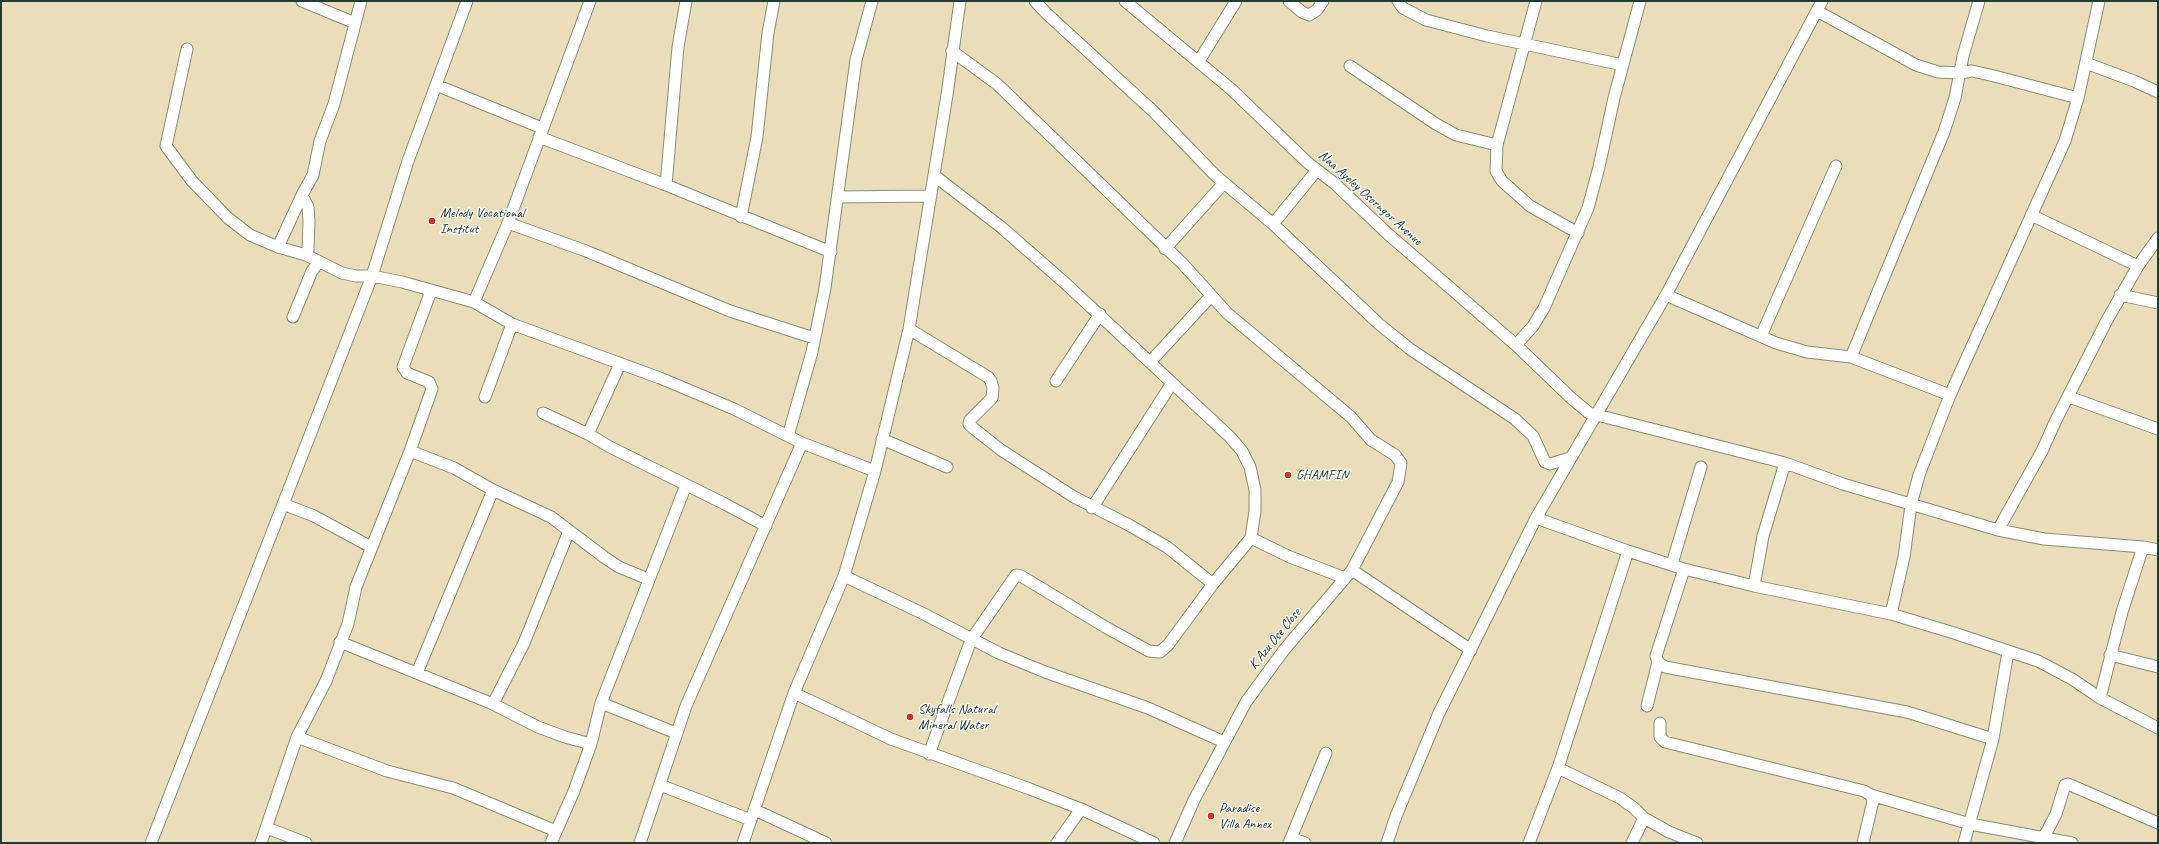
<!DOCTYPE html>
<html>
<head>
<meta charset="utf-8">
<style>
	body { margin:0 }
	#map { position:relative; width:2159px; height:844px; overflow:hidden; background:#eadeba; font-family:Caveat,sans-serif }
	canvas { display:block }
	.frame { position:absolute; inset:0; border:2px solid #1f3d34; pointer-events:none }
</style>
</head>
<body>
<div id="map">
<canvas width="2159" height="844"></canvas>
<div class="frame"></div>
</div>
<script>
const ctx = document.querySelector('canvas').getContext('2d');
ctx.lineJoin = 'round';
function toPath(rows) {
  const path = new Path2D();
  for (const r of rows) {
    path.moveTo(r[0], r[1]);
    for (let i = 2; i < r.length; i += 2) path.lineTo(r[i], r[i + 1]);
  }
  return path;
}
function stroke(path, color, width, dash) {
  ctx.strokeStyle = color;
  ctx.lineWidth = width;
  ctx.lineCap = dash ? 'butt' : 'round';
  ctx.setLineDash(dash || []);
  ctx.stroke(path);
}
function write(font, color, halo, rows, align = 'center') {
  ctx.font = font + ' Caveat,sans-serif';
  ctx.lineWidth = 3;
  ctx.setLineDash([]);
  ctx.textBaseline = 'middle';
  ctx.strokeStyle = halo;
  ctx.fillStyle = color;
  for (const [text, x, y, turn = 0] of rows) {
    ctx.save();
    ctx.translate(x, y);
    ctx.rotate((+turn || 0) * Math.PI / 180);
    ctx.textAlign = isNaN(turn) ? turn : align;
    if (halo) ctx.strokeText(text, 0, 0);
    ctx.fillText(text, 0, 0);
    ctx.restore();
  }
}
const minor = toPath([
	[302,1,355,23],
	[361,1,334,104,320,141,313,175,302,195,308,207,309,221,308,250,306,255,342,273,356,276,372,276,402,282,474,302,512,324,660,378,734,409,802,443,875,471],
	[1035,1,1046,13,1154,112,1216,176,1273,224,1379,324,1410,349,1515,419,1533,436,1545,462,1550,464,1570,458],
	[1125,1,1231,89,1308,163,1334,183,1388,234,1516,345,1570,397,1589,413,1785,463,1843,484,1998,530,2044,539,2143,547,2158,550],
	[1289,1,1302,12,1309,15,1317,10,1323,1],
	[1398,1,1403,8,1426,20,1487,36,1623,65],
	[1536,1,1497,145,1496,171,1502,181,1530,206,1578,233],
	[1817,11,1916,65,1938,72,1960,73,1972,71,1994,76,2078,98],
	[187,49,166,146,192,181,228,218,250,235,278,247,306,255],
	[952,51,997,84,1183,264,1227,313,1351,417,1371,440,1395,455,1401,463,1398,482,1352,570,1284,650,1246,702,1194,800,1175,843],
	[1199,61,1236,1],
	[2086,63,2134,81,2158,92],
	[1350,66,1436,124,1456,135,1497,145],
	[436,85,542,128],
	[539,137,666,185,831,252],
	[666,185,678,47,686,1],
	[838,197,931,196],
	[2031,215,2138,266],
	[741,217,757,137,768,33,774,1],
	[508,223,586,251,730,311,814,338],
	[1273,224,1317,170],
	[278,247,302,195],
	[1165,249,1224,183],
	[1666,295,1776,343,1807,352,1851,357,1950,395],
	[2120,295,2158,303],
	[474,302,508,223,590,1],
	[293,317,312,271,318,263],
	[909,329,988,377,991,381,993,388,992,398,970,420,969,424,973,428,1001,450,1074,497,1129,525,1167,547,1213,584],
	[1761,336,1836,166],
	[1516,345,1533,326,1544,308,1588,208,1599,167,1614,98,1640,1],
	[1851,357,1944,132,1955,98,1963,56,1979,1],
	[1151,361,1211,296],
	[1056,381,1100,314],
	[485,397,512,324],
	[2069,397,2158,429],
	[543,413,588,434,610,447,725,504,766,526],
	[588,434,620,364],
	[788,436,812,352,825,288,856,60,872,1],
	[882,439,947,467],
	[410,451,454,468,493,490,551,517,604,557,619,567,648,579],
	[283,504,314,516,371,547],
	[1092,508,1172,383],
	[1536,518,1628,551,1684,569,1754,586,1891,614,1954,633,2038,661,2072,679,2100,698,2158,728],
	[1998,530,2042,451,2056,420,2106,322,2138,266,2158,238],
	[1251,538,1290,557,1345,578],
	[1672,564,1701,467],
	[1684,569,1656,656,1658,662,1665,667,1907,712,1993,739],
	[1352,570,1471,650],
	[844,576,922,613,999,653,1045,672,1148,708,1224,742],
	[1754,586,1763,536,1785,463],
	[1891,614,1904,557,1911,505,1919,475,1950,395,2065,141,2078,98,2099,1],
	[340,642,493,704,538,727,565,737,591,744],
	[2110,655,2158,667],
	[417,673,493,490],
	[794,693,891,739,1030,789,1081,809,1154,843],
	[2100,698,2122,612,2143,547],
	[601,703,676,733],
	[493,704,524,643,569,531],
	[1647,706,1658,662],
	[1660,723,1660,737,1665,742,1864,791,1871,795,1873,801,1863,843],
	[297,737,387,771,453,788,556,831],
	[929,754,971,640,1016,575,1021,576,1107,628,1149,651,1160,652,1168,645,1213,584,1251,538,1255,511,1255,490,1250,467,1242,451,1230,437,1065,283,1001,227,935,176],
	[1558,768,1620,798,1634,808,1644,818,1669,832,1697,843],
	[660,785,751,820],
	[1871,795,1970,824,2072,843],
	[755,810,826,843],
	[267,828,306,843],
	[2044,837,2056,814,2065,785,2068,784,2158,823],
	[1291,838,1305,843],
	[151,843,372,276,408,161,467,1],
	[261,843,297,737,326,681,348,624,356,587,410,451,432,389,429,382,407,373,403,367,431,291],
	[551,843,574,791,591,744,601,703,686,485],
	[640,843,686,706,802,443],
	[743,843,794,693,844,576,875,471,909,329,947,95,960,1],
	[1057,843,1081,809],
	[1289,843,1326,753],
	[1387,843,1396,816,1439,713,1536,518,1666,295,1822,1],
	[1529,843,1558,768,1628,551],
	[1632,843,1644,818],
	[1964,843,1993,739,2008,652]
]);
const markers = [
	[432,221,4,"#c8321e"],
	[1288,475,4,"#c8321e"],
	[910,717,4,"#c8321e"],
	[1211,816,4,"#c8321e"]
];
const streetNames = [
	["Naa Ayeley Osorngor Avenue",1370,198,42],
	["K Azu Ose Close",1275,639,-51]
];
const poiNames = [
	["Melody Vocational",440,213],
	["Institut",440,229],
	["GHAMFIN",1296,475],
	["Skyfalls Natural",918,709],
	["Mineral Water",918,725],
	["Paradise",1219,808],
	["Villa Annex",1219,824]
];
stroke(minor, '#848e77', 13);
stroke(minor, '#fff', 11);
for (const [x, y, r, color] of markers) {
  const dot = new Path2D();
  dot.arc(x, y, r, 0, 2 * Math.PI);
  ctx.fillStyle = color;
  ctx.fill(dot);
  stroke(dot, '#f6f6f2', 1.5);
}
write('14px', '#1f3d34', '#f6f6f2', streetNames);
write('14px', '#1f3d34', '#f6f6f2', poiNames, 'left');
</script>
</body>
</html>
